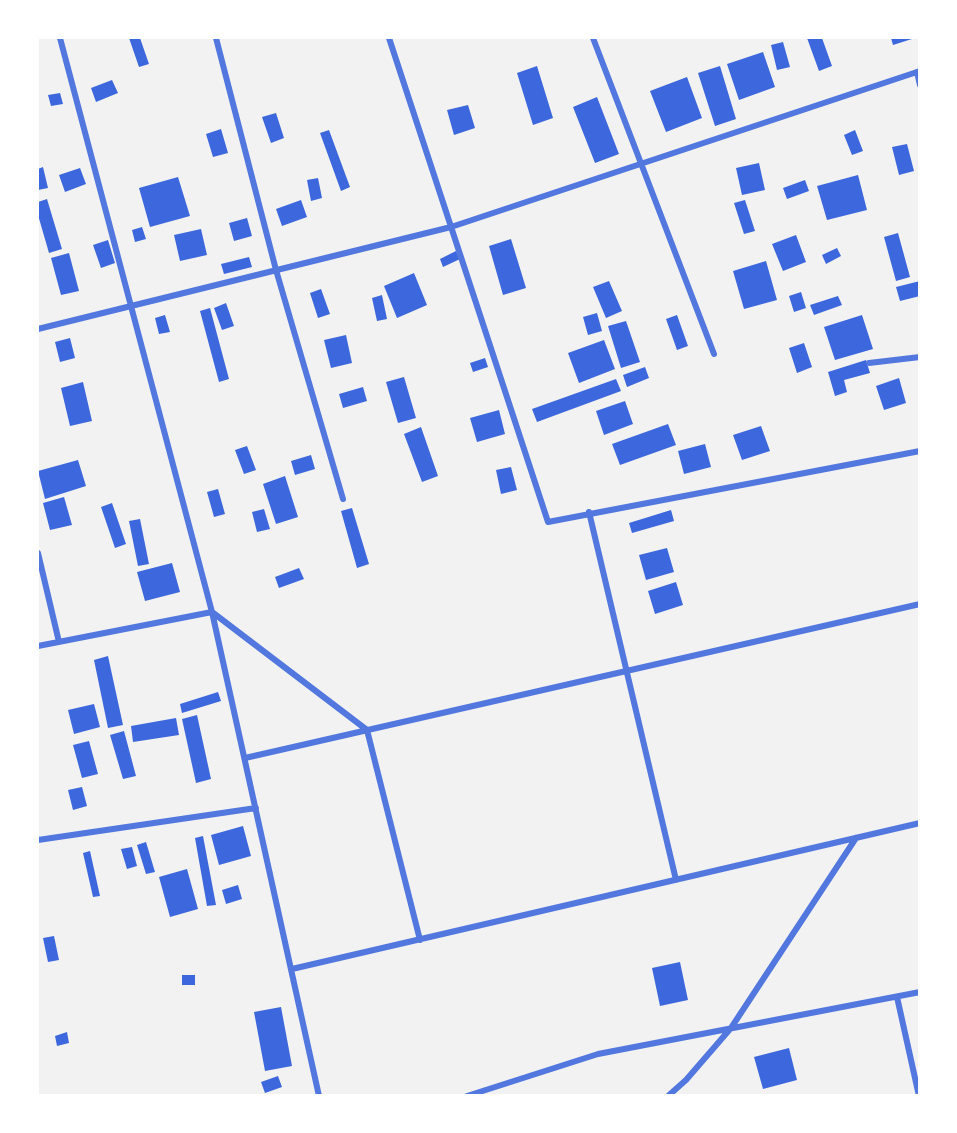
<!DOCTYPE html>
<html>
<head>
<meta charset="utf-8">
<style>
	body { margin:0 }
	#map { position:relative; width:957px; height:1133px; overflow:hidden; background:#f2f2f2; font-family:Raleway,sans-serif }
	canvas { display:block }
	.frame { position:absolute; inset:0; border:39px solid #fff; pointer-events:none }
</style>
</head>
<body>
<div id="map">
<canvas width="957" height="1133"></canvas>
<div class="frame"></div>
</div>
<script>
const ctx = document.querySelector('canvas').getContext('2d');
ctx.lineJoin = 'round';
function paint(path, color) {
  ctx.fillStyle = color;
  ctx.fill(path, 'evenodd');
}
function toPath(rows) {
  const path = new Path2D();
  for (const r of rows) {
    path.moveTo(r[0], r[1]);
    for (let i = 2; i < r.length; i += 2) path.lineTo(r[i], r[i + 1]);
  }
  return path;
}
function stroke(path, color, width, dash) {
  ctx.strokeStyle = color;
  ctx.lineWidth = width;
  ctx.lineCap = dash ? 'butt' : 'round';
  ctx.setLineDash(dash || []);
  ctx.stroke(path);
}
const building = toPath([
	[129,38,140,38,149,64,139,67],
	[807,38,822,38,832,66,819,71],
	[891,38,915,38,893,45],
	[783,42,790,67,777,70,771,45],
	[763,52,775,87,739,100,727,64],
	[537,66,553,118,533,125,517,73],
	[720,66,736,119,715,126,698,73],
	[687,77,702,118,666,132,650,91],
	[112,80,118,93,96,102,91,88],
	[60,93,63,104,51,106,48,95],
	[597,97,619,154,595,163,573,107],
	[468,105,475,128,454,135,447,110],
	[276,113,284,138,271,143,262,117],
	[221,129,228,153,213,157,206,134],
	[329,130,350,187,341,191,320,133],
	[855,130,863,151,852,155,844,135],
	[907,144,914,171,899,175,892,147],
	[759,163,765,190,742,195,736,168],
	[43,167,48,188,38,190,38,169],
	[80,168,86,184,65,192,59,175],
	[858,175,867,210,827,220,817,186],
	[178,177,190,216,150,227,139,188],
	[318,178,322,198,311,201,307,180],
	[805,180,809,191,787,199,783,188],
	[47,199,62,249,49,253,38,215,38,202],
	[301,200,307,217,282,226,276,209],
	[745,200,755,231,744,234,734,203],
	[247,218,252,236,234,241,229,223],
	[142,227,146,239,135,242,132,230],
	[201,229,207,255,180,261,174,235],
	[898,233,910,277,896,281,884,237],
	[796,235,806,262,783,271,772,244],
	[511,239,526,288,503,295,489,246],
	[108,240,115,263,101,268,93,245],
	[837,248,841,256,826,264,822,255],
	[456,251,460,259,443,267,440,259],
	[69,253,79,291,61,295,51,258],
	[249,257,252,267,224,274,221,264],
	[766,261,777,300,744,309,733,271],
	[414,273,427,305,397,318,384,286],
	[609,281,622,311,606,318,593,287],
	[920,281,920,296,900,301,896,287],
	[321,289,330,314,318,318,310,293],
	[801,292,806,308,794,312,789,296],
	[382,295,387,319,377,321,372,298],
	[838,296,842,305,814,315,810,305],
	[226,303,234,326,222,330,214,308],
	[210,308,229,379,219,382,200,311],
	[597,313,602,331,588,335,583,317],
	[165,315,170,332,159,334,155,318],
	[677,315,688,346,677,350,666,319],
	[862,315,873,349,835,360,824,327],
	[626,321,640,362,621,368,608,326],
	[346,335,352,363,331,368,324,340],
	[70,338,75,358,60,362,55,342],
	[604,340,615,369,579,383,568,353],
	[804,343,812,367,797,373,789,348],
	[485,358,488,367,473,372,470,363],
	[866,360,870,373,844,380,847,392,835,396,828,372],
	[645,367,649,378,627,387,623,375],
	[404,377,416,418,398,423,386,382],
	[899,378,906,403,884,410,876,386],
	[616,379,621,391,537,422,532,409],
	[83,382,92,421,70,426,61,388],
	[363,387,367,401,343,408,339,394],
	[625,401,633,424,604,435,596,411],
	[499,410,505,434,477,442,470,418],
	[668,424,676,445,620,465,612,444],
	[761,426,770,451,742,460,733,435],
	[421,427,438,476,422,482,404,434],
	[705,444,711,467,684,474,678,451],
	[247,446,256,470,244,474,235,450],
	[311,455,315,469,295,475,291,461],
	[78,460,86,486,45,499,38,471],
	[511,467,517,490,501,494,496,470],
	[285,476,298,517,276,524,263,484],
	[218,489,225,514,214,517,207,492],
	[64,497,72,525,50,530,43,503],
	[112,503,126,544,115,548,101,507],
	[352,508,369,564,357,568,341,511],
	[264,509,270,529,257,532,252,512],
	[671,510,674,521,632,533,629,523],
	[140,519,149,564,138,566,129,521],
	[667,548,674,572,646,580,639,555],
	[172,563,180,592,145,601,137,572],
	[299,568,304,579,279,588,275,577],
	[676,582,683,605,655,614,648,591],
	[108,656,123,725,108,728,94,660],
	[218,692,221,701,182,713,180,704],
	[94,704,100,727,74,734,68,710],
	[197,715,211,779,196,783,182,719],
	[176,718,179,735,133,742,131,726],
	[124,731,136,776,123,779,110,735],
	[89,741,98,774,82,778,73,745],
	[82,787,87,806,73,810,68,790],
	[243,826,251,856,219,865,211,835],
	[203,836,216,905,207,906,195,838],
	[146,842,155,872,146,874,137,845],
	[132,847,137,866,127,869,121,849],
	[90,851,100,896,93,897,83,853],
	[187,869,198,909,170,917,159,877],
	[238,885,242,899,226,904,222,890],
	[54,936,59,960,48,962,43,938],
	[680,962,688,1000,660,1006,652,968],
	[182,975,195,975,195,985,182,985],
	[281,1007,292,1066,265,1071,254,1012],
	[67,1032,69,1043,57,1046,55,1036],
	[789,1048,797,1080,763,1089,754,1057],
	[278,1076,282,1087,265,1093,261,1082]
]);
const minor = toPath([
	[60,38,212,612,319,1096],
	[216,38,276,270,343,499],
	[389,38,548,522,920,451],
	[593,38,714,354],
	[917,72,920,85],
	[38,329,451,227,920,71],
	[869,363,920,357],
	[589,512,676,880],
	[38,553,59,642],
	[38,646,212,612,367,730,420,940],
	[245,758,920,604],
	[38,840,256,808],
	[292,969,920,823],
	[897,997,919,1096],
	[467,1096,598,1054,920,992],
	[668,1096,686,1080,731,1028,856,838]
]);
paint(building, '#3d67dc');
stroke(minor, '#5277de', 6);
</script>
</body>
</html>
